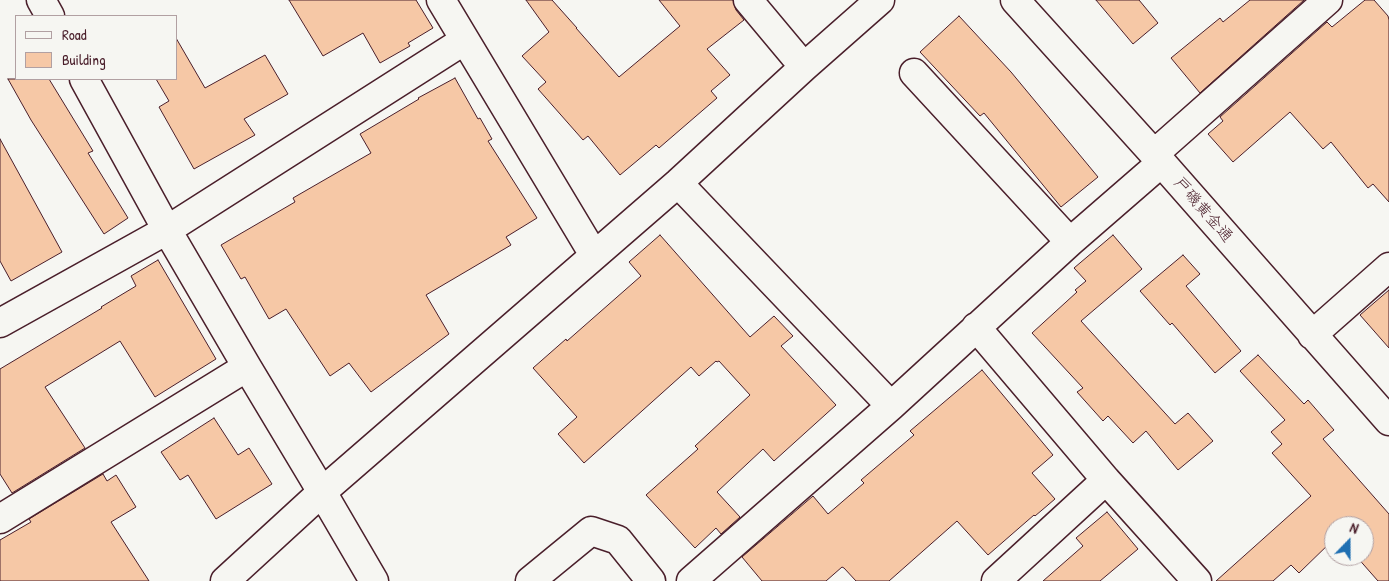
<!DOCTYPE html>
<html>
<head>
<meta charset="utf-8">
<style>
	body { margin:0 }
	#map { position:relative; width:1389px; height:581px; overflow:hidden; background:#f6f6f2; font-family:"Patrick Hand",sans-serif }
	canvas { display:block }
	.legend { position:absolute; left:15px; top:15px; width:162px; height:65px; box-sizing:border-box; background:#f6f6f2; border:1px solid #b1a0a2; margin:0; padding:6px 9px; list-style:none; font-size:15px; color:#4a1f2b }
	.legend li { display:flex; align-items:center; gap:10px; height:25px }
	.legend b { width:25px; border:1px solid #b1a0a2 }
	.north { position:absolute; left:1324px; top:516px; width:50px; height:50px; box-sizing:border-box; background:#f6f6f2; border:1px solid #b1a0a2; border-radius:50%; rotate:22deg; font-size:14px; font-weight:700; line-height:20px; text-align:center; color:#4a1f2b }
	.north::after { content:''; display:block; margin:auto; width:18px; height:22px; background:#1f6fb2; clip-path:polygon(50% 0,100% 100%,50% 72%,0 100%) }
</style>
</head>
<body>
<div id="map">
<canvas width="1389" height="581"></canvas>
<ul class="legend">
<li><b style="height:6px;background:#f6f6f2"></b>Road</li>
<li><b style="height:14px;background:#f6c8a6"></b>Building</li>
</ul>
<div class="north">N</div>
</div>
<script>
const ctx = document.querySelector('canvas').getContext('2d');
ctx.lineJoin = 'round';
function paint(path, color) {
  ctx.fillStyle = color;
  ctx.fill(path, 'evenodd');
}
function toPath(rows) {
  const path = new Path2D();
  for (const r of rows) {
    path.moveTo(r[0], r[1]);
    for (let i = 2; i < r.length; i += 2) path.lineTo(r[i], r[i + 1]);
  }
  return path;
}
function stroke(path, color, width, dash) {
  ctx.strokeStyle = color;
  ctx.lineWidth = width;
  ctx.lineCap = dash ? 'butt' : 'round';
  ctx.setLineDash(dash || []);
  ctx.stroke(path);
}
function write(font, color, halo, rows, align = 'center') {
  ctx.font = font + ' "Patrick Hand","Klee One",sans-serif';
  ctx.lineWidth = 4.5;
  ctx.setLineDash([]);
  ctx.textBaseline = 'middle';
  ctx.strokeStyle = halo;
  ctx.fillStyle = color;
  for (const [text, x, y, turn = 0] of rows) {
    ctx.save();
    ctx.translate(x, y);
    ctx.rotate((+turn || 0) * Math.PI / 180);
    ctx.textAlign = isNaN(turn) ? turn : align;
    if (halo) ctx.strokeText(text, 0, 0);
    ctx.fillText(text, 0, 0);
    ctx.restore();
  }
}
const building = toPath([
	[289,0,416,0,433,28,408,43,410,46,380,63,363,33,323,56,289,0],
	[526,0,552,0,577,28,576,28,619,77,680,26,659,0,733,0,736,10,744,20,707,49,730,75,711,91,717,98,659,148,656,145,620,175,588,136,583,140,538,89,546,82,522,56,549,32,526,0],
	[1096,0,1139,0,1158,23,1133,44,1096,0],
	[1250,0,1304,0,1200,93,1171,58,1220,18,1223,22,1250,0],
	[1365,0,1374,0,1388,16,1389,20,1389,202,1373,184,1368,188,1331,142,1323,149,1290,112,1233,162,1208,134,1223,121,1220,117,1327,22,1332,27,1365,0],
	[959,16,1011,72,1098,177,1061,207,984,113,980,116,920,52,959,16],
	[176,38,205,88,265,55,288,94,244,119,255,135,194,169,159,107,169,101,156,79,176,79,176,38],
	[455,78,478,119,480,118,492,139,488,141,537,218,506,237,511,245,426,295,449,334,371,392,349,363,330,376,286,309,269,319,245,277,241,279,221,245,295,202,293,198,371,153,360,134,419,99,418,98,455,78],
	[8,79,49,79,93,151,88,153,128,218,104,234,31,120,8,79],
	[0,139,62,252,11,281,0,261,0,139],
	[660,235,750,337,774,316,793,336,781,346,836,405,774,461,763,449,717,492,740,517,721,534,716,528,695,548,646,495,698,449,695,446,750,395,719,361,717,362,716,361,699,376,691,367,584,463,558,434,577,417,533,368,566,339,567,341,641,276,629,262,660,235],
	[1113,235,1142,269,1081,321,1175,424,1188,413,1213,441,1178,470,1146,431,1133,443,1108,416,1103,421,1077,392,1083,388,1032,333,1077,292,1075,290,1086,281,1074,268,1113,235],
	[1183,255,1200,274,1186,286,1241,351,1215,373,1172,323,1170,325,1140,291,1183,255],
	[158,260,216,359,155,397,120,341,45,387,85,448,12,493,0,474,0,369,102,308,101,307,136,286,131,276,158,260],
	[1389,290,1389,348,1360,315,1389,290],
	[1258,355,1304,404,1308,400,1334,430,1323,439,1389,514,1389,581,1378,581,1356,556,1364,556,1364,526,1334,526,1334,539,1299,573,1291,565,1273,581,1216,581,1311,496,1272,453,1282,444,1271,432,1285,420,1240,371,1258,355],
	[982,370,1053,455,1032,473,1055,499,1035,516,1034,515,988,555,957,521,889,581,856,581,844,568,842,567,826,581,762,581,742,557,813,496,828,514,864,483,861,480,914,435,910,431,982,370],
	[214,418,238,455,249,448,272,484,216,519,188,475,180,480,161,452,214,418],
	[103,474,107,481,116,475,136,507,111,522,149,581,0,581,0,540,31,522,29,519,103,474],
	[1107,512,1138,549,1100,581,1043,581,1083,546,1076,538,1107,512]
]);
const minor = toPath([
	[41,0,50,16],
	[441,0,594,255],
	[748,0,804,67],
	[1015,0,1154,154,1389,421],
	[914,73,1070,242],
	[84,79,167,230,247,367,322,492,374,581],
	[1154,154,1328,0],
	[678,183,891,406],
	[0,323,167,230,465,40],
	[976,327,1106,480,1197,581],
	[1312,335,1389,267],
	[0,519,247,367],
	[225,581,322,492,678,183,804,67,880,0],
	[530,581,591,531,618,540,651,581],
	[691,581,891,406,1070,242,1161,163],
	[996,581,1106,480]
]);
const streetNames = [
	["戸磯黄金通",1203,210,49]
];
paint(building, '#f6c8a6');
stroke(building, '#4a1f2b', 1);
stroke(minor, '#4a1f2b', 31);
stroke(minor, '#f6f6f2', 28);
write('16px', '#4a1f2b', '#f6f6f2', streetNames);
</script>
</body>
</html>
